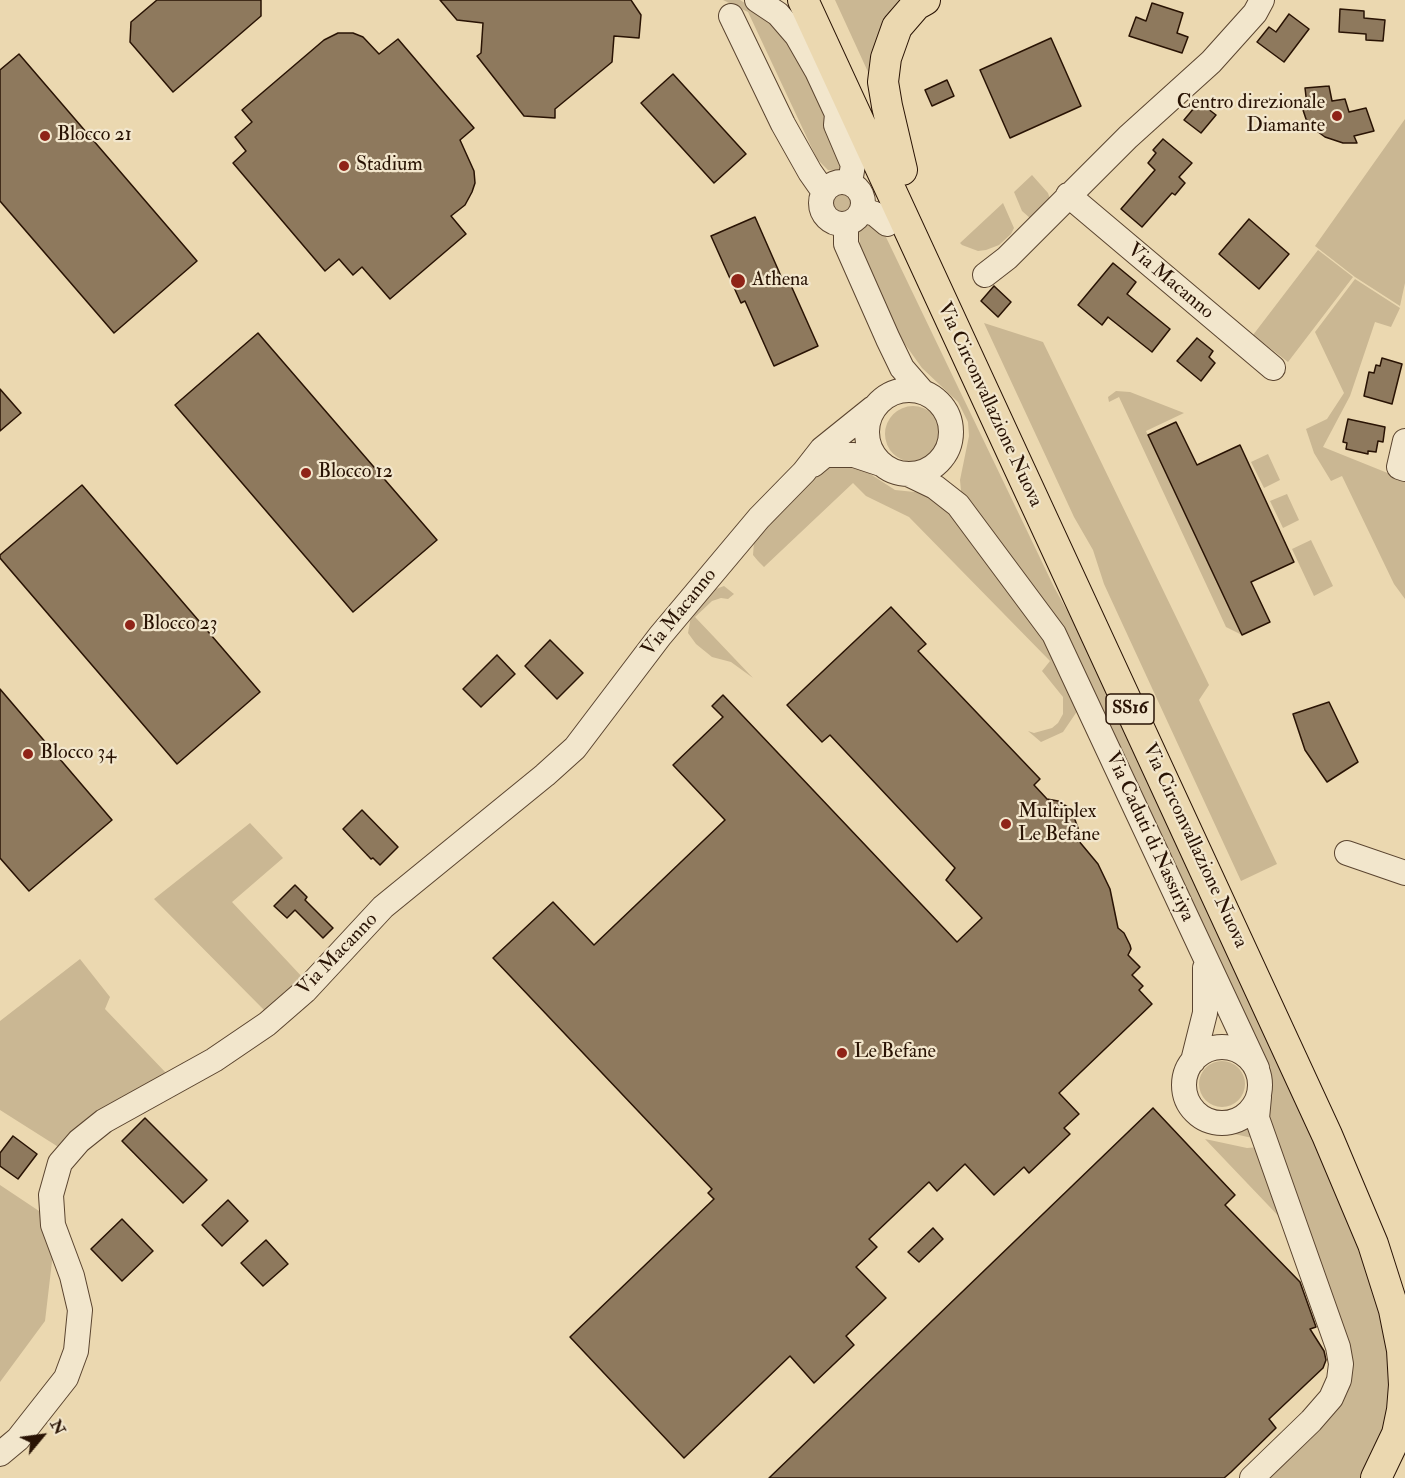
<!DOCTYPE html>
<html>
<head>
<meta charset="utf-8">
<style>
	body { margin:0 }
	#map { position:relative; width:1405px; height:1478px; overflow:hidden; background:#ebd8b0; font-family:"IM FELL Double Pica",serif }
	canvas { display:block }
	.north { position:absolute; left:12px; top:1406px; width:60px; height:60px; -webkit-text-stroke:4px #f2e6cc; paint-order:stroke; rotate:61deg; font-size:16px; font-weight:700; line-height:24px; text-align:center; color:#291304 }
	.north::after { content:''; display:block; margin:auto; width:21px; height:27px; background:#291304; clip-path:polygon(50% 0,100% 100%,50% 72%,0 100%) }
</style>
</head>
<body>
<div id="map">
<canvas width="1405" height="1478"></canvas>
<div class="north">N</div>
</div>
<script>
const ctx = document.querySelector('canvas').getContext('2d');
ctx.lineJoin = 'round';
function paint(path, color) {
  ctx.fillStyle = color;
  ctx.fill(path, 'evenodd');
}
function toPath(rows) {
  const path = new Path2D();
  for (const r of rows) {
    if (r.length === 3) {
      path.moveTo(r[0] + r[2], r[1]);
      path.arc(r[0], r[1], r[2], 0, 2 * Math.PI);
      continue;
    }
    path.moveTo(r[0], r[1]);
    for (let i = 2; i < r.length; i += 2) path.lineTo(r[i], r[i + 1]);
  }
  return path;
}
function stroke(path, color, width, dash) {
  ctx.strokeStyle = color;
  ctx.lineWidth = width;
  ctx.lineCap = dash ? 'butt' : 'round';
  ctx.setLineDash(dash || []);
  ctx.stroke(path);
}
function write(font, color, halo, rows, align = 'center') {
  ctx.font = font + ' "IM FELL Double Pica",serif';
  ctx.lineWidth = 4.5;
  ctx.setLineDash([]);
  ctx.textBaseline = 'middle';
  ctx.strokeStyle = halo;
  ctx.fillStyle = color;
  for (const [text, x, y, turn = 0] of rows) {
    ctx.save();
    ctx.translate(x, y);
    ctx.rotate((+turn || 0) * Math.PI / 180);
    ctx.textAlign = isNaN(turn) ? turn : align;
    if (halo) ctx.strokeText(text, 0, 0);
    ctx.fillText(text, 0, 0);
    ctx.restore();
  }
}
const green = toPath([
	[723,0,740,0,762,14,795,50,823,106,825,125,841,164,840,169,835,171,828,170,817,159,748,12],
	[835,0,909,0,874,85],
	[1405,119,1405,283,1400,306,1355,277,1315,246],
	[1032,175,1048,193,1050,199,1034,217,1030,218,1022,211,1014,192],
	[844,203,11],
	[1003,203,1014,228,1011,234,999,245,986,250,978,251,962,245,960,243],
	[867,224,872,224,884,233,1054,587,1075,625,1330,1167,1386,1322,1392,1389,1383,1431,1362,1478,1265,1478,1341,1402,1265,1113,1265,1078,1261,1058,1068,637,966,500,961,491,960,480,969,436,968,422,958,402,922,368,902,340,860,247,859,232,861,227],
	[1318,250,1353,277,1288,362,1253,335],
	[1355,279,1400,308,1391,327,1375,322,1350,396,1323,447,1405,480,1405,599,1394,584,1342,476,1331,481,1314,453,1306,429,1327,419,1344,393,1315,332],
	[984,323,1043,342,1209,685,1199,700,1277,864,1241,881,1104,584,1093,550,1074,517],
	[1116,391,1130,392,1184,413,1146,431,1242,635,1226,627,1220,614,1119,397,1109,402,1108,397],
	[913,434,28],
	[1268,454,1280,480,1264,488,1251,462],
	[831,465,861,468,895,490,934,494,1054,649,1080,707,1063,732,1041,742,1028,731,1034,733,1052,728,1058,723,1063,714,1063,697,1042,671,1050,661,909,517,866,496,853,483,764,567,758,561,753,555,754,542,809,478],
	[1287,494,1299,520,1283,528,1270,501],
	[1311,540,1333,586,1314,596,1292,549],
	[724,586,734,594,728,599,721,598,712,601,695,617,753,678,731,662,712,657,696,644,688,633,691,616,713,590],
	[250,823,283,858,232,902,304,979,266,1012,154,899],
	[80,959,110,997,105,1009,167,1074,60,1148,0,1110,0,1021],
	[1222,1084,23],
	[1250,1119,1257,1139,1216,1130,1236,1127],
	[1205,1139,1247,1148,1260,1147,1288,1226],
	[0,1185,42,1213,53,1253,45,1321,0,1382]
]);
const building = toPath([
	[157,0,261,0,261,16,173,92,130,42,131,22,157,0],
	[440,0,631,0,641,15,639,38,614,36,612,62,555,109,555,118,524,116,477,56,481,53,483,23,457,20,440,0],
	[1152,3,1183,13,1177,33,1188,37,1182,53,1129,36,1136,17,1146,21,1152,3],
	[1340,9,1364,11,1364,18,1385,20,1383,41,1366,40,1366,34,1339,32,1340,9],
	[1289,14,1309,29,1284,62,1257,42,1269,27,1276,32,1289,14],
	[338,33,353,33,363,37,379,54,398,39,474,128,460,140,474,171,475,183,472,192,465,205,451,216,466,234,390,299,362,267,353,275,339,259,325,271,233,163,246,151,235,137,252,122,242,110,324,40,338,33],
	[1051,38,1081,106,1010,138,980,70,1051,38],
	[19,54,197,261,114,333,0,201,0,70,19,54],
	[673,74,746,154,714,183,641,103,673,74],
	[947,80,954,96,932,106,925,90,947,80],
	[1329,86,1332,101,1345,99,1349,112,1366,108,1374,131,1354,136,1357,143,1343,143,1325,137,1314,129,1306,119,1302,107,1307,105,1305,88,1329,86],
	[1199,102,1216,115,1201,133,1184,120,1199,102],
	[1163,139,1192,163,1179,177,1185,183,1175,195,1172,193,1142,227,1121,209,1155,170,1148,163,1156,153,1153,150,1163,139],
	[755,217,784,283,789,281,818,346,774,366,745,301,741,303,711,236,755,217],
	[1249,219,1289,254,1259,289,1219,254,1249,219],
	[1113,263,1136,282,1127,294,1170,329,1152,352,1108,317,1102,325,1078,305,1113,263],
	[994,286,1011,302,998,317,981,301,994,286],
	[258,333,437,540,353,612,175,405,258,333],
	[1197,338,1213,351,1209,357,1215,363,1201,381,1177,361,1197,338],
	[1382,358,1402,364,1392,404,1364,396,1369,372,1374,373,1376,365,1380,366,1382,358],
	[0,389,21,413,0,431,0,389],
	[1348,419,1385,427,1383,442,1378,441,1376,452,1368,451,1368,454,1346,449,1347,443,1343,442,1348,419],
	[1176,422,1197,465,1240,445,1294,562,1251,582,1270,622,1242,635,1148,435,1176,422],
	[82,485,260,692,177,764,0,558,0,555,82,485],
	[891,607,926,644,918,651,1040,779,1034,785,1047,799,1058,801,1071,809,1078,828,1078,840,1098,864,1110,889,1118,928,1124,933,1130,945,1131,949,1128,955,1140,967,1132,975,1143,986,1139,990,1152,1004,1059,1093,1079,1114,1064,1128,1070,1134,1029,1173,1024,1167,994,1195,965,1164,937,1191,929,1182,869,1239,877,1247,856,1267,886,1298,846,1336,854,1345,814,1383,790,1356,684,1458,570,1337,714,1199,708,1193,712,1189,493,958,553,902,594,945,725,820,673,765,723,717,712,706,723,695,957,942,982,918,946,880,955,868,830,735,822,742,787,705,891,607],
	[550,640,583,673,557,699,525,666,550,640],
	[497,655,515,674,481,707,463,689,497,655],
	[0,689,112,820,29,891,0,858,0,689],
	[1329,702,1358,762,1327,782,1305,750,1293,714,1329,702],
	[362,810,398,847,380,865,373,858,371,859,343,829,362,810],
	[295,885,307,897,305,900,333,928,323,938,295,910,287,918,274,906,295,885],
	[1153,1108,1235,1195,1225,1205,1300,1282,1316,1327,1310,1329,1324,1351,1326,1360,1323,1368,1269,1419,1276,1428,1231,1472,1224,1478,769,1478,1153,1108],
	[145,1118,207,1180,183,1203,122,1141,145,1118],
	[13,1136,37,1154,18,1179,0,1166,0,1153,13,1136],
	[228,1200,248,1221,222,1246,202,1225,228,1200],
	[122,1219,153,1251,122,1281,91,1249,122,1219],
	[933,1228,943,1239,919,1262,908,1252,933,1228],
	[266,1240,288,1264,263,1286,241,1263,266,1240]
]);
const minor = toPath([
	[757,0,778,14,797,36,817,71,837,114,836,125,853,165,850,182],
	[731,16,783,124,810,172,824,192],
	[842,203,21],
	[1068,195,1273,368],
	[863,210,875,214,887,224],
	[846,224,846,244,888,339,902,368,922,391],
	[985,275,1007,258,1128,137,1211,62,1255,13,1262,0],
	[909,432,42],
	[1405,441,1399,467,1405,469],
	[813,465,825,455,854,455,881,464],
	[910,475,935,487,958,505,1054,634,1257,1068],
	[1347,853,1405,873],
	[1222,1085,38],
	[1193,1061,1205,1013,1205,968],
	[0,1454,18,1439,66,1378,76,1351,80,1310,72,1276,53,1225,51,1195,60,1163,79,1141,104,1121,214,1060,267,1024,305,991,383,907,545,775,575,748,660,636,759,518,804,472,822,449,873,408],
	[1252,1478,1311,1421,1331,1398,1339,1380,1341,1364,1338,1347,1257,1118,1259,1097]
]);
const major = toPath([
	[803,0,1327,1135,1373,1244,1394,1310,1402,1350,1404,1385,1402,1410,1397,1434,1376,1478],
	[902,170,887,106,883,82,886,58,897,27,916,5,925,0]
]);
const markers = [
	[1337,116,6,"#8f2418"],
	[45,136,6,"#8f2418"],
	[344,166,6,"#8f2418"],
	[738,281,8,"#8f2418"],
	[306,473,6,"#8f2418"],
	[130,625,6,"#8f2418"],
	[28,754,6,"#8f2418"],
	[1006,824,6,"#8f2418"],
	[842,1053,6,"#8f2418"]
];
const shields = [
	[1130,709,48]
];
const shieldNames = [
	["SS16",1130,709]
];
const poiNames = [
	["Centro direzionale",1325,104,"right"],
	["Diamante",1325,127,"right"],
	["Blocco 21",57,136],
	["Stadium",356,166],
	["Athena",752,281],
	["Blocco 12",318,473],
	["Blocco 23",142,625],
	["Blocco 34",40,754],
	["Multiplex",1018,813],
	["Le Befane",1018,836],
	["Le Befane",854,1053]
];
const streetNames = [
	["Via Macanno",1170,282,40],
	["Via Circonvallazione Nuova",989,405,65],
	["Via Macanno",680,613,-51],
	["Via Caduti di Nassiriya",1149,837,65],
	["Via Circonvallazione Nuova",1194,846,65],
	["Via Macanno",338,955,-46]
];
paint(green, '#cab793');
paint(building, '#8e795d');
stroke(building, '#291304', 1.5);
stroke(minor, '#5a442f', 26);
stroke(major, '#291304', 32);
stroke(minor, '#f2e6cc', 24);
stroke(major, '#ebd8b0', 30);
for (const [x, y, r, color] of markers) {
  const dot = new Path2D();
  dot.arc(x, y, r, 0, 2 * Math.PI);
  ctx.fillStyle = color;
  ctx.fill(dot);
  stroke(dot, '#f2e6cc', 2);
}
for (const [x, y, w] of shields) {
  const box = new Path2D();
  box.roundRect(x - w / 2, y - 15, w, 30, 4.5);
  ctx.fillStyle = '#f2e6cc';
  ctx.fill(box);
  stroke(box, '#291304', 1.5);
}
write('bold 18px', '#291304', null, shieldNames);
write('20px', '#291304', '#f2e6cc', poiNames, 'left');
write('20px', '#291304', '#f2e6cc', streetNames);
</script>
</body>
</html>
